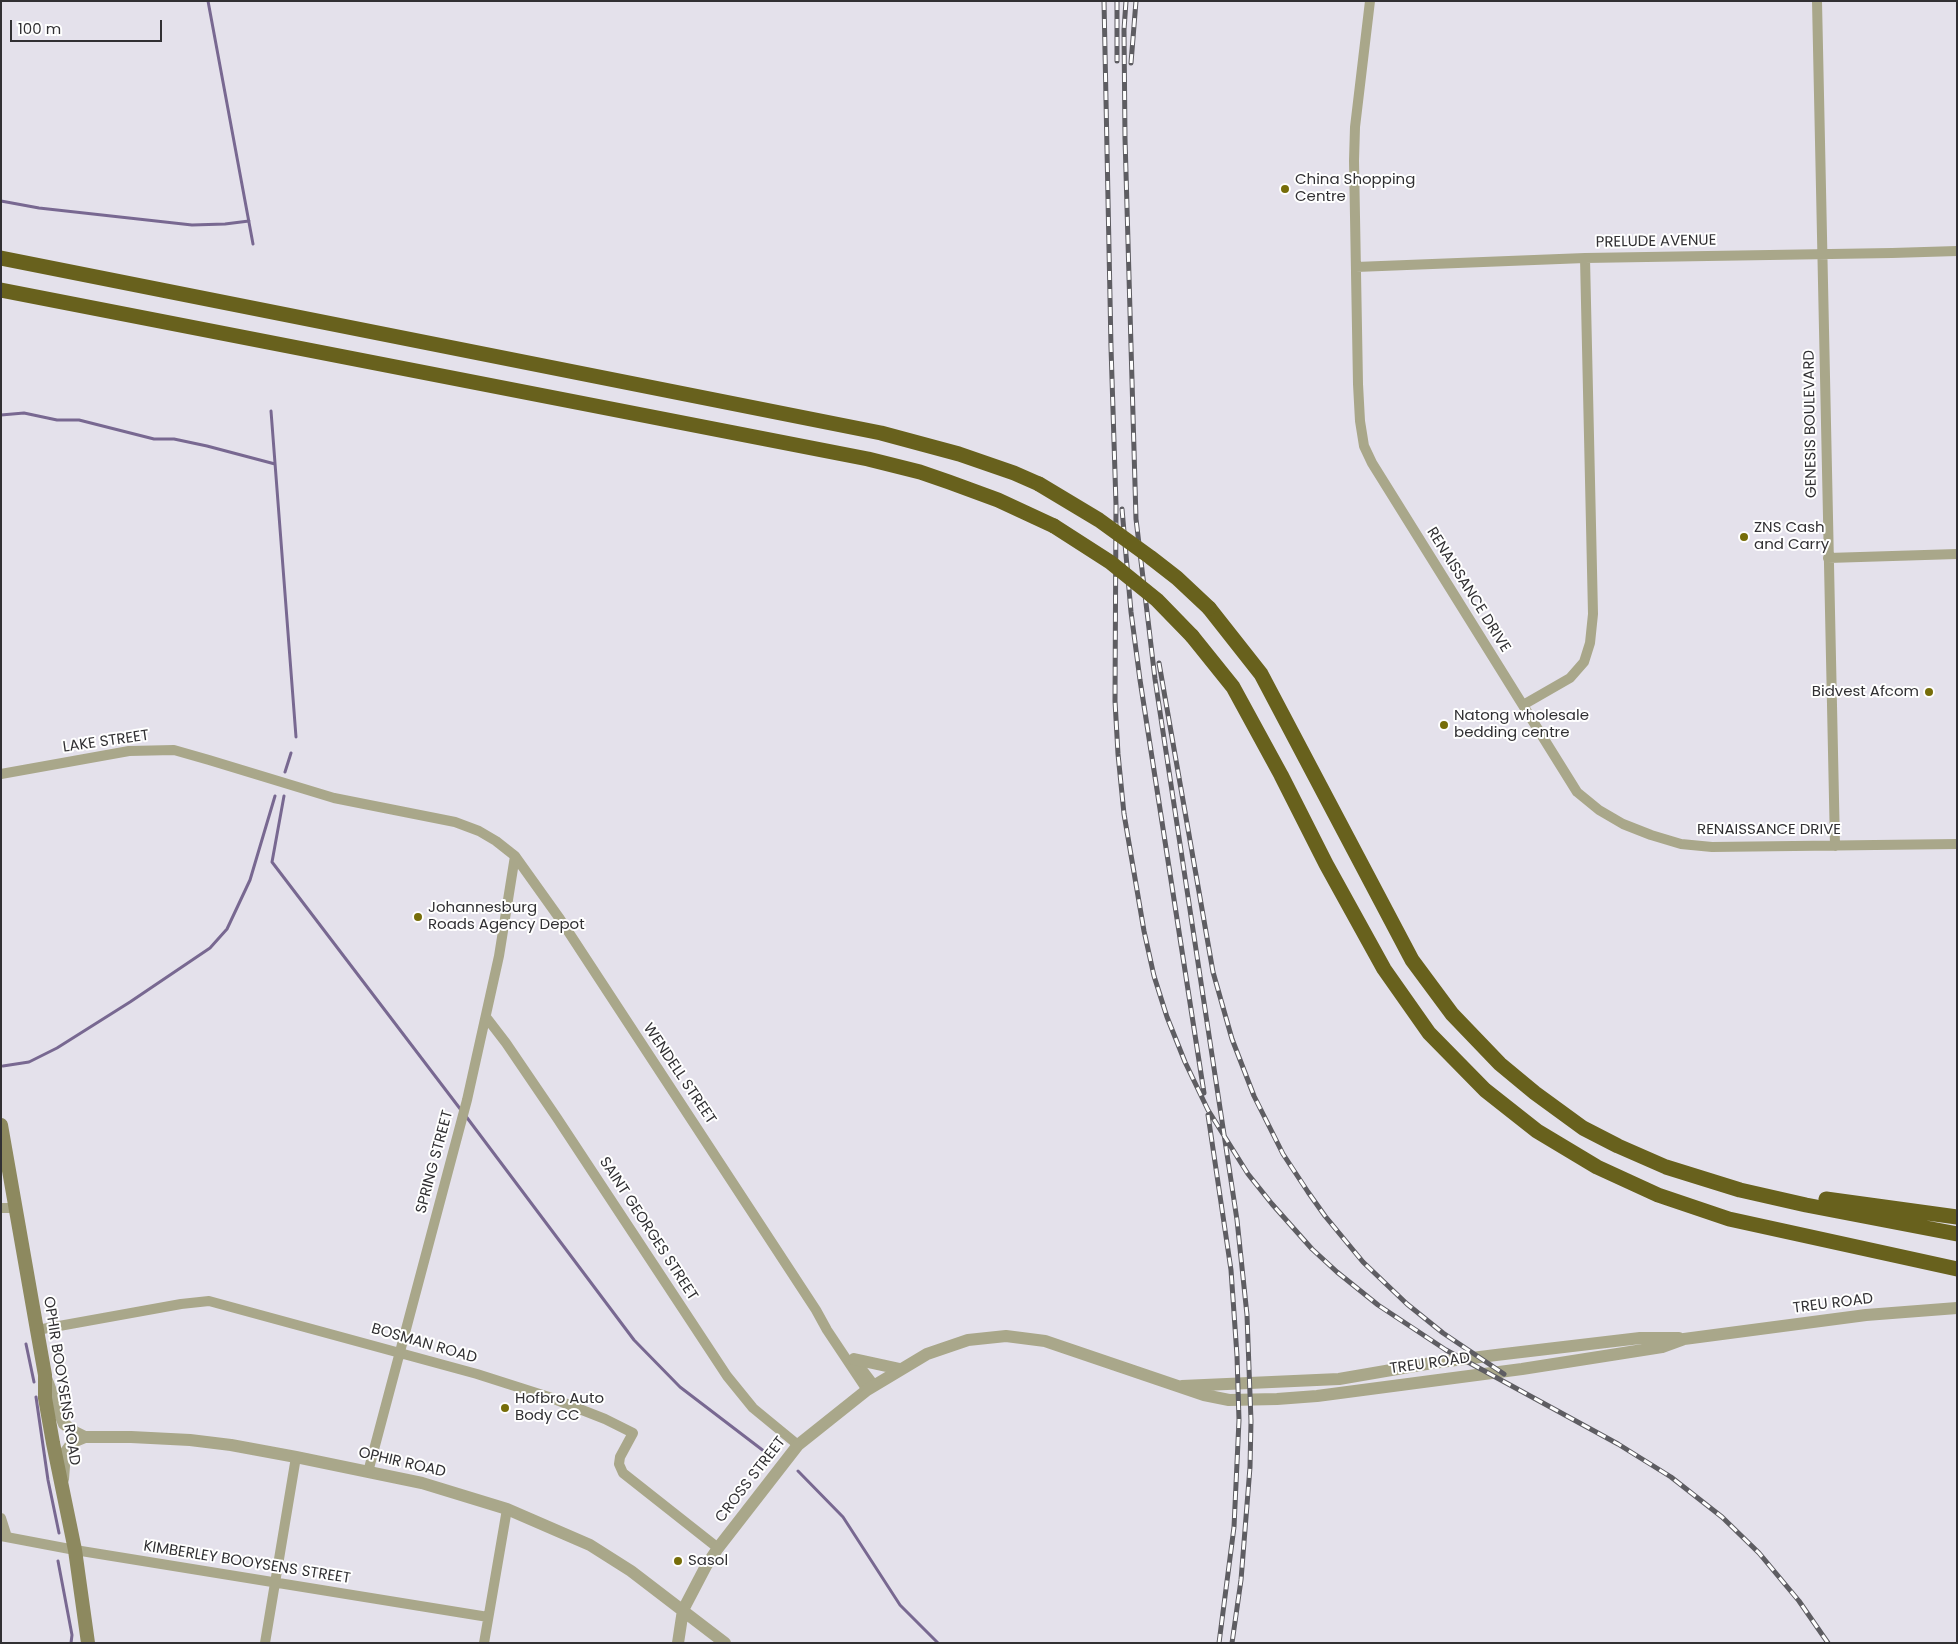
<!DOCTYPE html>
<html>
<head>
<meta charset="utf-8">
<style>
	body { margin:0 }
	#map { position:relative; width:1958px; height:1644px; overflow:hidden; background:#e4e1eb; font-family:Poppins,sans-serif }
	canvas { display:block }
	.frame { position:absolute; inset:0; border:2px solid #313033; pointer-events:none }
	.scale { position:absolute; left:10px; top:20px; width:152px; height:22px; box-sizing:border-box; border:2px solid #313033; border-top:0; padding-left:6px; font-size:15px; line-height:18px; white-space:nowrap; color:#313033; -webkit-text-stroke:4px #fff; paint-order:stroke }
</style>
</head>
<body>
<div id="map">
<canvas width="1958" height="1644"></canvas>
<div class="frame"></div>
<div class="scale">100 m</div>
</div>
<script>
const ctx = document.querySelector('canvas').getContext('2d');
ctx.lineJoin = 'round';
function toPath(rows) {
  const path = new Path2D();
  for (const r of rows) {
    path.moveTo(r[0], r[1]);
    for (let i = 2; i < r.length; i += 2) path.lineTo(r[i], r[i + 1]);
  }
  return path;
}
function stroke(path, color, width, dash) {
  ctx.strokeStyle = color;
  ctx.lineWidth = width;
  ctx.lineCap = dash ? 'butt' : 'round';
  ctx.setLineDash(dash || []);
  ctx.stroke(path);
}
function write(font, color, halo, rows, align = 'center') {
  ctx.font = font + ' Poppins,sans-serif';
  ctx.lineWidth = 4;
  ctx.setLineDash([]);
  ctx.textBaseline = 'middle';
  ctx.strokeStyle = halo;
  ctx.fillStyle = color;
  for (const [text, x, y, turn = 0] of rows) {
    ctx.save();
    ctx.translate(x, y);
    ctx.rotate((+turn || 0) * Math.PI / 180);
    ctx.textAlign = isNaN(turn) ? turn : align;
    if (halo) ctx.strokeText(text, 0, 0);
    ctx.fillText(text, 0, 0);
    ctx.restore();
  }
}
const stream = toPath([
	[208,1,253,244],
	[1,201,39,208,192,225,225,224,249,221],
	[271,411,296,737],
	[1,415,24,413,57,420,79,420,154,439,174,439,207,446,275,464],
	[285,772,291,753],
	[284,796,272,862,461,1110],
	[3,1066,29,1062,57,1048,130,1002,210,948,227,929,250,880,275,796],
	[465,1115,634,1340,680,1387,769,1455],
	[26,1344,34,1382],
	[36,1397,48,1480,59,1533],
	[798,1471,843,1517,900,1605,938,1643],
	[58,1561,72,1635,71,1643]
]);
const minor = toPath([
	[1370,1,1355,127,1354,161,1358,384,1360,421,1364,446,1372,463,1577,792,1599,810,1623,824,1651,835,1681,844,1712,847,1957,844],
	[1817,1,1835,846],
	[1356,267,1585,258,1892,253,1957,251],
	[1828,558,1957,554],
	[1523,705,1570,678,1584,662,1590,643,1593,614,1585,258],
	[1,774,129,751,174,750,209,760,334,798,455,822,479,831,496,841,515,856,560,919,816,1310,827,1330,867,1390],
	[486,1017,506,1043,557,1118,727,1376,753,1408,798,1445],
	[1,1208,16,1208],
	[37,1330,181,1304,209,1301,477,1374,549,1397,605,1419,633,1433,620,1457,619,1464,623,1473,718,1548],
	[855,1360,874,1385],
	[368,1472,467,1100,499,956,515,856],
	[1,1518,7,1537],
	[1,1536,75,1550,488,1617],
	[265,1643,296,1457],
	[484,1643,507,1509]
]);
const tertiary = toPath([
	[854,1359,900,1369],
	[46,1378,64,1424,75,1432,85,1437],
	[1182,1386,1339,1379,1432,1363,1496,1355,1640,1338,1679,1338],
	[63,1479,65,1453,73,1442,85,1437,131,1437,190,1440,231,1445,296,1457,422,1483,507,1509,590,1545,631,1571,725,1643],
	[678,1643,683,1610,706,1566,718,1548,798,1445,867,1390,927,1354,968,1340,1006,1336,1045,1341,1204,1395,1229,1400,1277,1399,1317,1396,1522,1369,1662,1347,1684,1339,1866,1315,1957,1308]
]);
const secondary = toPath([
	[1,1125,37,1330,45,1375,45,1398,53,1443,75,1550,88,1643]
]);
const motorway = toPath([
	[1,258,881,433,959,454,1014,473,1039,484],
	[1,290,868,459,920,472,949,482,998,500,1054,526],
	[1209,608,1261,674,1412,960,1452,1014,1500,1064,1535,1093,1583,1128,1618,1146,1666,1167,1740,1190,1806,1205,1957,1234],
	[1192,636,1233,687,1281,775,1326,864,1384,969,1429,1033,1485,1090,1537,1131,1597,1167,1658,1195,1729,1219,1957,1269],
	[1826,1199,1957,1217]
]);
const rail = toPath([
	[1104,1,1111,347,1116,505,1115,701,1118,754,1124,814,1144,931,1154,976,1167,1017,1185,1062,1208,1110,1248,1174,1272,1204,1312,1249,1337,1272,1378,1305,1446,1350,1618,1444,1671,1477,1722,1517,1759,1553,1799,1601,1828,1643],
	[1117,1,1117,61],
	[1126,1,1124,30,1125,138,1136,519,1155,679,1237,1220,1247,1315,1251,1421,1250,1467,1241,1580,1232,1643],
	[1131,63,1136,1],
	[1122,509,1131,612,1140,680,1204,1093],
	[1159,663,1213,972,1232,1039,1254,1096,1283,1154,1308,1192,1325,1216,1363,1262,1407,1304,1443,1333,1504,1374],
	[1208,1115,1231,1270,1237,1356,1239,1420,1234,1527,1219,1643]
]);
const motorwayBridge = toPath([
	[1039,484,1099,520,1150,557,1177,578,1209,608],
	[1054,526,1110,562,1157,600,1192,636]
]);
const markers = [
	[1285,189,5,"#766d09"],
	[1744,537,5,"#766d09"],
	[1929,692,5,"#766d09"],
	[1444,725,5,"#766d09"],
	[418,917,5,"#766d09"],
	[505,1408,5,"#766d09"],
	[678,1561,5,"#766d09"]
];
const poiNames = [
	["China Shopping",1295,180],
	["Centre",1295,197],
	["ZNS Cash",1754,528],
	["and Carry",1754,545],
	["Bidvest Afcom",1919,692,"right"],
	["Natong wholesale",1454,716],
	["bedding centre",1454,733],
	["Johannesburg",428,908],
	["Roads Agency Depot",428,925],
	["Hofbro Auto",515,1399],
	["Body CC",515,1416],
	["Sasol",688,1561]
];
const streetNames = [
	["PRELUDE AVENUE",1656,242,-1],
	["GENESIS BOULEVARD",1811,424,-91],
	["RENAISSANCE DRIVE",1468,590,58],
	["LAKE STREET",106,742,-8],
	["RENAISSANCE DRIVE",1769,830],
	["WENDELL STREET",679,1074,56],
	["SPRING STREET",435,1162,-75],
	["SAINT GEORGES STREET",648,1229,57],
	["TREU ROAD",1833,1304,-7],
	["BOSMAN ROAD",424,1344,16],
	["TREU ROAD",1430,1364,-8],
	["OPHIR BOOYSENS ROAD",61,1381,81],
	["OPHIR ROAD",402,1463,13],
	["CROSS STREET",751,1480,-52],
	["KIMBERLEY BOOYSENS STREET",247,1563,9]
];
stroke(stream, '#786891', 3);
stroke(minor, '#a9a78a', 10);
stroke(tertiary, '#a9a78a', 12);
stroke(secondary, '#8d895f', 14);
stroke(motorway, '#68611d', 15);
stroke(rail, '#5e5d62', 5);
stroke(rail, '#fff', 3, [9]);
stroke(motorwayBridge, '#68611d', 15);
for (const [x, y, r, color] of markers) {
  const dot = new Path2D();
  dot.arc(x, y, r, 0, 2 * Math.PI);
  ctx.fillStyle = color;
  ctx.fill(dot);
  stroke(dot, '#fff', 2);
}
write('15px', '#313033', '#fff', poiNames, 'left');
write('15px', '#313033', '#fff', streetNames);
</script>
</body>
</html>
